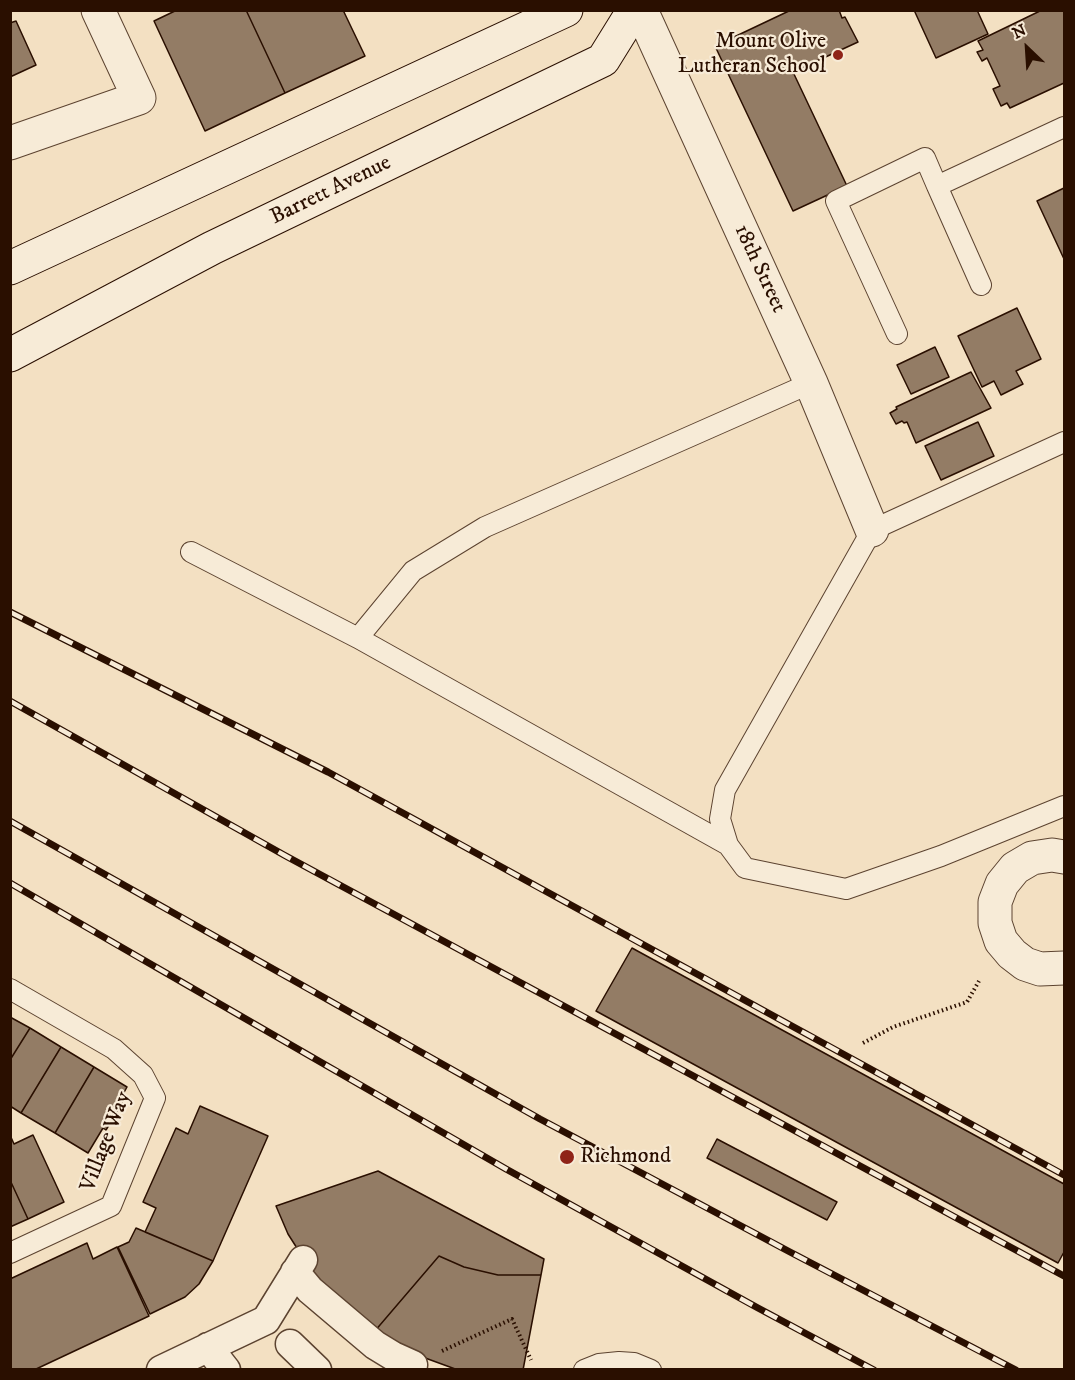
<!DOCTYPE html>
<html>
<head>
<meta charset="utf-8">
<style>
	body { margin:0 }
	#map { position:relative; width:1075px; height:1380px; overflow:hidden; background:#f3e0c2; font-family:"IM FELL DW Pica",serif }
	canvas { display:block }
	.frame { position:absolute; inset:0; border:12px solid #2a0f00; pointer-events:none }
	.north { position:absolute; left:997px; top:18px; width:60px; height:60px; -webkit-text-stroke:4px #f7ebd7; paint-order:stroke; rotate:335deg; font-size:16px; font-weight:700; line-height:24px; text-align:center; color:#2a0f00 }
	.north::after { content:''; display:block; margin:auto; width:21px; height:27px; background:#2a0f00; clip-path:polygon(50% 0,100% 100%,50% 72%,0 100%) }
</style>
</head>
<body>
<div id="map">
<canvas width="1075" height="1380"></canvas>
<div class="frame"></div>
<div class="north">N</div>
</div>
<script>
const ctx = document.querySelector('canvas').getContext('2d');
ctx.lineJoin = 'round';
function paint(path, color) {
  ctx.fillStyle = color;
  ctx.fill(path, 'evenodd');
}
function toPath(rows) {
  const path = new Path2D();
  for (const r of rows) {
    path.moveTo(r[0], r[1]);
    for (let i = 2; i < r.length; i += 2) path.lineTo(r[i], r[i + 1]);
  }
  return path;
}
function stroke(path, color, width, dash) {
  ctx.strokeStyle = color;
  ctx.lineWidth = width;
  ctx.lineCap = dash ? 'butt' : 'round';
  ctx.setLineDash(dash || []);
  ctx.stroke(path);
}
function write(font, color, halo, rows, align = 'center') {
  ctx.font = font + ' "IM FELL DW Pica",serif';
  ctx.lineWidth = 4.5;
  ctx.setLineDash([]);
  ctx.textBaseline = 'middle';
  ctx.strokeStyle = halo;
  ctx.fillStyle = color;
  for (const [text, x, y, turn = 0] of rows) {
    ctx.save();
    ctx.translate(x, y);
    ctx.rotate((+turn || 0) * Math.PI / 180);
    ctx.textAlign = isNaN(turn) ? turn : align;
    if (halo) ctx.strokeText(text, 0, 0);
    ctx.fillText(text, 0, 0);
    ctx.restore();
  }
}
const building = toPath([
	[177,10,246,10,285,93,205,131,154,21,177,10],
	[246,10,343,10,365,56,285,93,246,10],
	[791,10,839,10,842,18,845,17,858,42,793,72,847,186,793,211,715,46,791,10],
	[914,10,977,10,988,34,936,58,914,10],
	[1042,10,1064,10,1064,83,1010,108,1007,103,1001,106,993,89,1000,86,987,58,982,61,977,52,983,50,978,41,1042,10],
	[16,21,36,65,10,77,10,23,16,21],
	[1064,188,1064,259,1037,201,1064,188],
	[1017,308,1041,359,1016,371,1023,384,1001,395,994,381,982,387,958,336,1017,308],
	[935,347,949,377,911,394,897,365,935,347],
	[971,372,991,408,916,443,907,422,904,423,902,421,896,424,890,413,897,409,896,407,971,372],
	[978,422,994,456,941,480,925,446,978,422],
	[632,948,1064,1184,1064,1252,1058,1263,596,1011,632,948],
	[10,1017,30,1028,10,1060,10,1017],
	[30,1028,61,1047,21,1113,10,1106,10,1060,30,1028],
	[61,1047,94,1067,55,1133,21,1113,61,1047],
	[94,1067,127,1087,122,1096,125,1098,106,1130,103,1128,88,1153,55,1133,94,1067],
	[200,1106,268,1136,213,1261,145,1232,156,1208,143,1202,176,1128,188,1134,200,1106],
	[10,1135,14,1144,33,1135,64,1202,28,1219,10,1180,10,1135],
	[717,1139,837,1202,827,1220,707,1158,717,1139],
	[378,1171,544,1259,541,1275,498,1275,464,1267,439,1256,374,1332,316,1278,288,1234,276,1206,378,1171],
	[10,1180,28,1219,10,1227,10,1180],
	[136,1228,213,1261,199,1284,185,1297,150,1314,118,1247,129,1242,136,1228],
	[87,1243,93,1259,117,1247,149,1316,34,1370,10,1370,10,1279,87,1243],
	[439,1256,464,1267,498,1275,541,1275,523,1370,458,1370,417,1355,374,1332,439,1256]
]);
const path = toPath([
	[863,1043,893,1027,967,1002,979,981],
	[442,1351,512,1319,531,1360]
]);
const service = toPath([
	[981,285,937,186,1064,127],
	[897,334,836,201,925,158,937,186],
	[1064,442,872,530,725,790,720,819,728,845,745,868,846,889,941,856,1064,806],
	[191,552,358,638],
	[728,845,358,638,413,571,485,527,811,383],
	[10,989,114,1049,143,1075,155,1098,111,1206,10,1253],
	[584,1370,599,1364,619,1362,634,1363,651,1370]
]);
const pedestrian = toPath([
	[295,1272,310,1290,375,1345,393,1356,413,1365],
	[266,1320,303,1260],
	[290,1344,317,1370],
	[208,1347,226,1370],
	[161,1370,266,1320]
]);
const minor = toPath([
	[641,10,811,383,872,530],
	[10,143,139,98,98,10],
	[1064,857,1052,855,1032,858,1015,868,1002,884,995,902,995,923,1001,941,1012,954,1025,964,1040,969,1064,968]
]);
const secondary = toPath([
	[10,268,566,10],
	[10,355,212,248,603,60,634,10]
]);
const rail = toPath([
	[10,612,328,772,1064,1175],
	[10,701,284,855,1064,1276],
	[10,821,540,1119,790,1252,1016,1370],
	[10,883,506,1169,758,1308,874,1370]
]);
const markers = [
	[838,55,6,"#8f2418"],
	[567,1157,8,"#8f2418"]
];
const poiNames = [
	["Mount Olive",826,42],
	["Lutheran School",826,67],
	["Richmond",580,1157,"left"]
];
const streetNames = [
	["Barrett Avenue",331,191,-26],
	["18th Street",759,269,65],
	["Village Way",107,1142,-69]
];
paint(building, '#937c65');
stroke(building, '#2a0f00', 1.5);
stroke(service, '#5c4330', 22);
stroke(pedestrian, '#5c4330', 31);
stroke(minor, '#5c4330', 35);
stroke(secondary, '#2a0f00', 35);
stroke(path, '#2a0f00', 4, [1.5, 3]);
stroke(service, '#f7ebd7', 20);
stroke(pedestrian, '#f7ebd7', 28);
stroke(minor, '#f7ebd7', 33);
stroke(secondary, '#f7ebd7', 33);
stroke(rail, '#2a0f00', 7);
stroke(rail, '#f7ebd7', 4.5, [14]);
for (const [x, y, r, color] of markers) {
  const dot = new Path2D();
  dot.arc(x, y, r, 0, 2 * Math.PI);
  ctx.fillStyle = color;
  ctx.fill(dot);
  stroke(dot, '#f7ebd7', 2);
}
write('22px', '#2a0f00', '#f7ebd7', poiNames, 'right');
write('22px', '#2a0f00', '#f7ebd7', streetNames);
</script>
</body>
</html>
